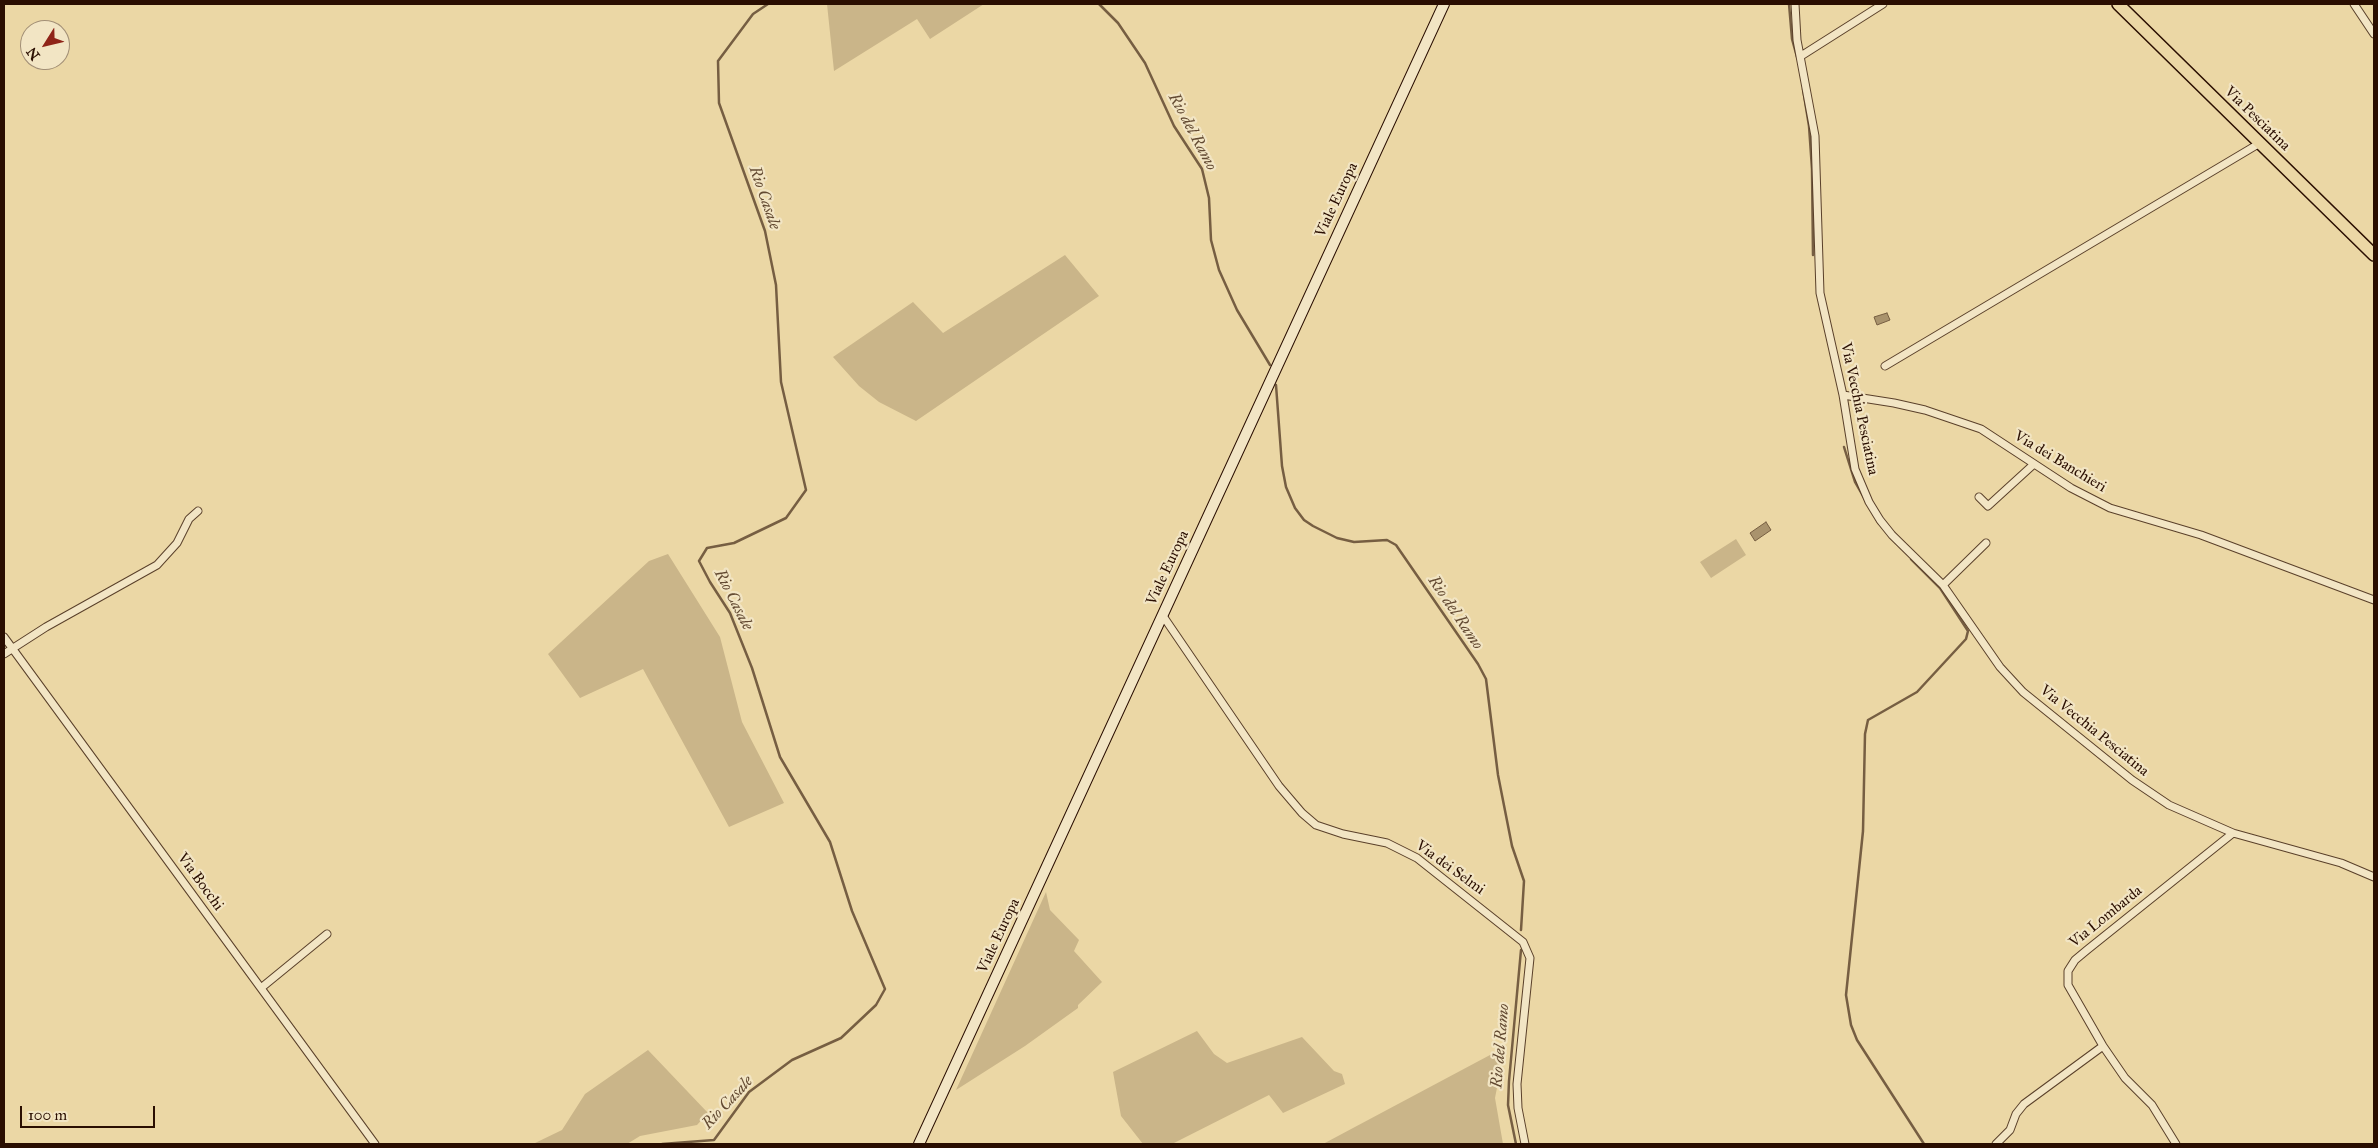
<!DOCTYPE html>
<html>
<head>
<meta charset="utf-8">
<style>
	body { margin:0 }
	#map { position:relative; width:2378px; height:1148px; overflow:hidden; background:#ebd7a5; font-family:"IM FELL Great Primer",serif }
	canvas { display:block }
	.frame { position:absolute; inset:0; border:5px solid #2a0e01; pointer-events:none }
	.north { position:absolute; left:20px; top:20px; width:50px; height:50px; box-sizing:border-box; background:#f2e5c4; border:1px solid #a28f76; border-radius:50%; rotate:234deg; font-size:14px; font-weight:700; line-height:20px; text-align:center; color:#2a0e01 }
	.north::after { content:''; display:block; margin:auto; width:18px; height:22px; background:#8f2418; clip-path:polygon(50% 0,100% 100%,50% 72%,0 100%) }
	.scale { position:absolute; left:20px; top:1106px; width:135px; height:22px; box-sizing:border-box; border:2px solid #2a0e01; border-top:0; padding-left:6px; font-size:15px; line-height:18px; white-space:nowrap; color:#2a0e01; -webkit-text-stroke:4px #f2e5c4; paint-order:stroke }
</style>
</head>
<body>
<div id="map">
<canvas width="2378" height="1148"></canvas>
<div class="frame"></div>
<div class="north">N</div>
<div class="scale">100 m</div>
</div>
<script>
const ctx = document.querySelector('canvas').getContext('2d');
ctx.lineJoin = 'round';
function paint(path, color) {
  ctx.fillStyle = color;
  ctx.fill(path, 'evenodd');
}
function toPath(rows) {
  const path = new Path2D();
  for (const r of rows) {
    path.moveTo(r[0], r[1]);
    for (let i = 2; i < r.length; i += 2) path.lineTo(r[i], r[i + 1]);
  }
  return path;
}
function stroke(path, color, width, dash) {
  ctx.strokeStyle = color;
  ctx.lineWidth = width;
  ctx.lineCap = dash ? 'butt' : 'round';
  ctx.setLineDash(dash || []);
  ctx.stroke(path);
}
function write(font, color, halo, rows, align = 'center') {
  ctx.font = font + ' "IM FELL Great Primer",serif';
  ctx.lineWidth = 4.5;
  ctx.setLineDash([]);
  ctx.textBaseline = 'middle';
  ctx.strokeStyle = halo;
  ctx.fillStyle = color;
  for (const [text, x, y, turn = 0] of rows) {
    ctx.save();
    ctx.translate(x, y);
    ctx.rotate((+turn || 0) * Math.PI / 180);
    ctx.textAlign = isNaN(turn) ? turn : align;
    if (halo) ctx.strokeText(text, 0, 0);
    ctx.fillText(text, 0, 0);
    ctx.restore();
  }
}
const green = toPath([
	[827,4,984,4,930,39,917,19,834,71],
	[1065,255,1099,296,916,421,879,402,859,386,833,357,913,302,943,333],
	[1736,539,1746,555,1711,578,1700,562],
	[668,554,720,637,742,722,784,803,729,827,643,669,580,698,548,654,649,561],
	[1046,892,1050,910,1079,940,1074,951,1102,982,1078,1005,1078,1008,1025,1046,956,1090],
	[1197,1031,1214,1054,1227,1063,1302,1037,1334,1071,1342,1074,1345,1084,1283,1113,1269,1095,1172,1144,1143,1144,1121,1116,1113,1072],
	[1505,1047,1495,1098,1503,1144,1323,1144],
	[648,1050,708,1113,697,1125,640,1136,627,1144,533,1144,562,1130,585,1094]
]);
const water = toPath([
	[1887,313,1890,320,1877,325,1874,317,1887,313],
	[1766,522,1771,530,1755,541,1750,533,1766,522]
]);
const stream = toPath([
	[1099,4,1118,23,1145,63,1174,126,1202,169,1209,198,1211,240,1219,270,1237,310,1270,365],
	[1789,4,1792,39,1797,57],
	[1803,89,1809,126,1812,169,1813,255],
	[1276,385,1282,466,1286,487,1295,508,1304,520,1313,526,1337,538,1354,542,1387,540,1396,545,1478,664,1486,679,1498,775,1512,846,1524,881,1521,930],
	[1844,447,1855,482,1879,524],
	[1911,559,1940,588,1968,631,1966,639,1917,692,1868,720,1865,734,1863,831,1846,995,1851,1025,1857,1040,1924,1144],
	[662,1144,714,1140,749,1092,792,1060,841,1038,876,1005,885,989,852,911,830,842,780,757,752,668,730,613,710,582,699,561,707,548,734,543,786,518,806,490,781,382,776,285,765,231,719,103,718,61,753,14,768,4],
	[1516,1144,1508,1105,1509,1081,1521,950]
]);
const minor = toPath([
	[1795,4,1797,40,1815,136,1820,293,1843,395,1855,469,1869,502,1880,520,1892,535,1943,585,2000,667,2023,692,2132,780,2169,805,2233,833,2341,863,2374,877],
	[2354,4,2374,34],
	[1801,56,1883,4],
	[1885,366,2260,143],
	[1843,395,1894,403,1925,410,1981,429,2071,488,2110,508,2201,535,2374,600],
	[1979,497,1988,506,2034,464],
	[1943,585,1986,543],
	[1163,616,1279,786,1302,813,1316,825,1343,834,1387,843,1417,858,1523,942,1530,958,1517,1084,1518,1108,1525,1144],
	[4,637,375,1144],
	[4,654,46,627,157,565,177,543,189,519,198,511],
	[261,988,327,934],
	[1996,1144,2010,1130,2016,1114,2024,1104,2103,1046],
	[2176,1144,2152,1105,2125,1078,2103,1046,2068,985,2068,971,2075,960,2087,950,2233,833]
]);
const secondary = toPath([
	[919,1144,1444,4]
]);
const primary = toPath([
	[2118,4,2374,255]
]);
const streetNames = [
	["Via Pesciatina",2257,119,44],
	["Viale Europa",1337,200,-65],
	["Via Vecchia Pesciatina",1859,409,78],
	["Via dei Banchieri",2060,462,31],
	["Viale Europa",1168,568,-65],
	["Via Vecchia Pesciatina",2094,731,39],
	["Via dei Selmi",1450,868,36],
	["Via Bocchi",200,882,54],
	["Via Lombarda",2106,917,-39],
	["Viale Europa",999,936,-65]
];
const waterNames = [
	["Rio del Ramo",1192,132,62],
	["Rio Casale",764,198,71],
	["Rio Casale",733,600,63],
	["Rio del Ramo",1455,613,56],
	["Rio del Ramo",1501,1046,-85],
	["Rio Casale",728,1103,-47]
];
paint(green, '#cab589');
paint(water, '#a9936d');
stroke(water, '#765e42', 1);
stroke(stream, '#765e42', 2.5);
stroke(minor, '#5a402a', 9);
stroke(secondary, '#2a0e01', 12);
stroke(primary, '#2a0e01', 14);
stroke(minor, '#f2e5c4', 7);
stroke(secondary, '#f2e5c4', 10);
stroke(primary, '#ebd7a5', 11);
write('15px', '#2a0e01', '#f2e5c4', streetNames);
write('italic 16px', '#634a32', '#f2e5c4', waterNames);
</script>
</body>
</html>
